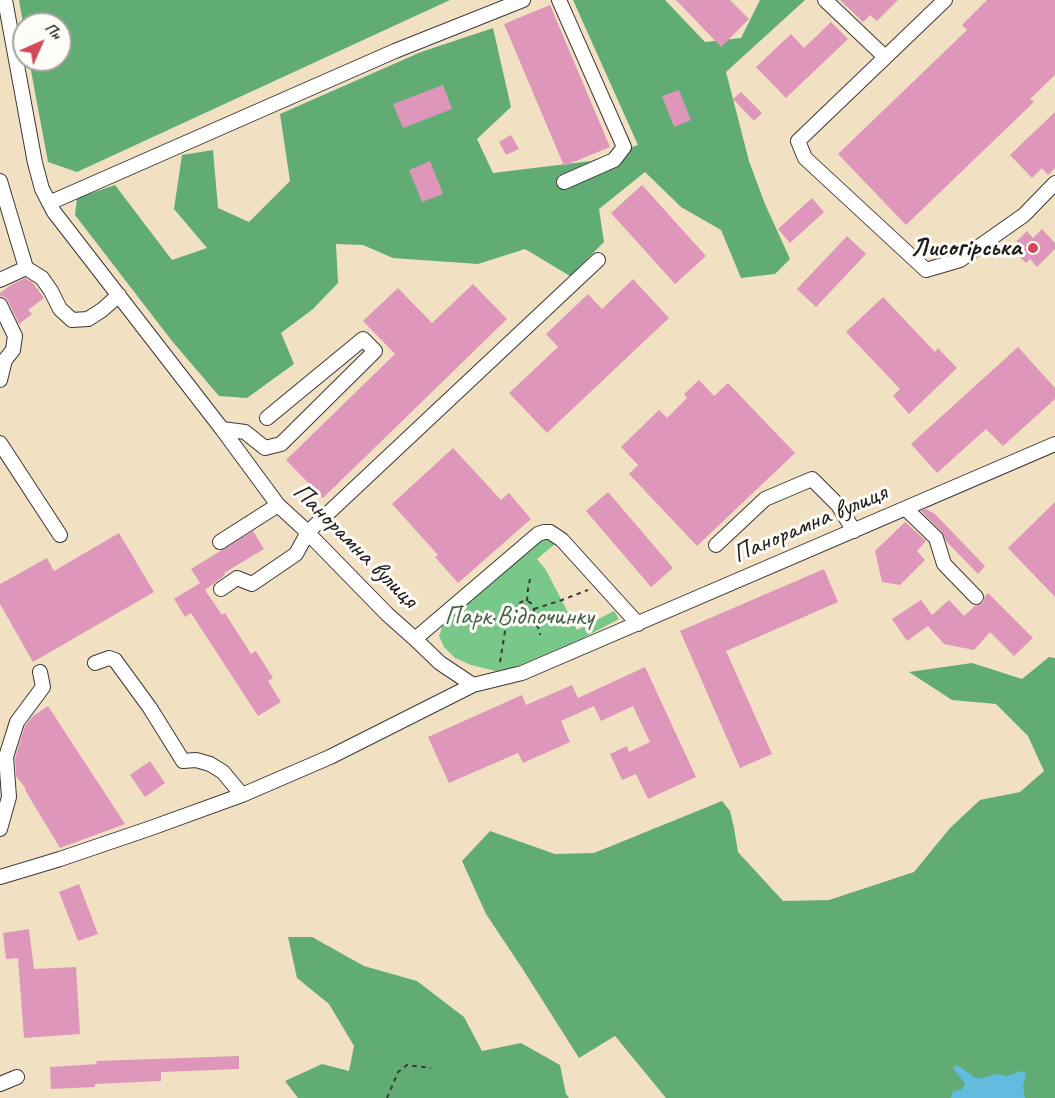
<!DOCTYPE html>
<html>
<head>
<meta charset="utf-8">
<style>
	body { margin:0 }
	#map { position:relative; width:1055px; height:1098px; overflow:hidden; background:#f2e0c3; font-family:Caveat,sans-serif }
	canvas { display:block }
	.north { position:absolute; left:12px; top:12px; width:60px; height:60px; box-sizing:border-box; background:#fdfcf7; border:2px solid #a3a29f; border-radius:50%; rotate:45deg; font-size:16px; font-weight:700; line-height:24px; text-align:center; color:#1c1c1c }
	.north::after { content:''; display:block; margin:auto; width:21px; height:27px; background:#d1495b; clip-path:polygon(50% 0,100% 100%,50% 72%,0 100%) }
</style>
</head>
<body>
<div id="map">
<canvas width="1055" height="1098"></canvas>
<div class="north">Пн</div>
</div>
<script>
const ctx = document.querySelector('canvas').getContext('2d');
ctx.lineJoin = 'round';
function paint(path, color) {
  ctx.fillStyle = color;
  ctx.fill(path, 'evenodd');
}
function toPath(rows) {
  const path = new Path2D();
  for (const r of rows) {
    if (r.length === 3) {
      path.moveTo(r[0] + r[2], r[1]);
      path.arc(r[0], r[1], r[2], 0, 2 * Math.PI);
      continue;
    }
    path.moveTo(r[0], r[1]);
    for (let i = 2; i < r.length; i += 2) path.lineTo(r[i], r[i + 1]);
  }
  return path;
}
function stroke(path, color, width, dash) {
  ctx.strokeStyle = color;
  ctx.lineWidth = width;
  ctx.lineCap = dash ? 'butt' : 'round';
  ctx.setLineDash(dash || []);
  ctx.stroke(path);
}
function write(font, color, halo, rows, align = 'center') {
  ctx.font = font + ' Caveat,sans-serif';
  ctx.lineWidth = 6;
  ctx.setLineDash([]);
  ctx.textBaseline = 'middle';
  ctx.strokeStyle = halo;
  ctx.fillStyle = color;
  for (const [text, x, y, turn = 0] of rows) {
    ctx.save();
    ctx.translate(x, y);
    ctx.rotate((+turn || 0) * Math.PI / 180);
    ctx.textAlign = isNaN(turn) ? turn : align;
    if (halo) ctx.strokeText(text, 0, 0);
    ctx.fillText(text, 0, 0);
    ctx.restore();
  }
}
const green = toPath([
	[542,539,550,539,555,544,537,559,546,570,577,630,614,611,619,619,581,639,513,668,495,671,471,665,455,658,444,647,439,636,444,622]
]);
const forest = toPath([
	[19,0,450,0,77,172,48,162,29,60,60,60,60,24,24,24,24,29],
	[573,0,665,0,705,42,741,38,760,0,805,0,726,72,749,161,765,204,790,259,775,274,741,278,721,230,681,207,645,172,599,209,604,242,570,276,525,249,478,264,393,258,363,245,336,244,338,283,313,309,281,333,294,364,247,398,219,396,172,341,75,215,77,198,115,185,172,260,207,248,174,209,182,155,213,150,218,208,249,222,290,181,280,114,421,52,493,28,511,107,477,139,493,173,591,161,638,145],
	[1049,657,1055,658,1055,1098,666,1098,615,1036,579,1058,522,968,486,914,462,861,490,831,555,854,594,853,722,801,730,811,734,828,738,852,783,901,829,900,914,872,950,828,980,800,1020,792,1044,771,1028,736,996,704,952,700,909,672,972,663,1022,679],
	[288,937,312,937,364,966,417,981,464,1017,482,1051,521,1043,560,1065,566,1094,569,1098,298,1098,285,1081,322,1064,349,1071,354,1046,329,1004,297,978]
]);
const water = toPath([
	[957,1065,976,1078,983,1078,997,1074,1007,1076,1021,1071,1026,1073,1023,1087,1025,1098,951,1098,953,1091,961,1090,965,1085,963,1081,953,1068]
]);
const building = toPath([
	[676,0,730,0,749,19,721,47],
	[840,0,898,0,877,21,870,15,863,22],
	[987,0,1055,0,1055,75,1030,99,1034,102,906,225,838,154,967,30,962,25],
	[550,5,610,147,564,166,504,24],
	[831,22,848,39,786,98,756,67,791,34,804,48],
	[443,85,452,109,403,128,393,104],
	[679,90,691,120,674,127,662,96],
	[741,92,762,113,754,121,733,99],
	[1055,112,1055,168,1048,175,1042,168,1032,178,1010,155],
	[511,135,519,149,506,155,499,142],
	[430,161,443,194,422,202,409,170],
	[642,185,706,256,675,284,611,213],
	[812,198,824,212,790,243,778,229],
	[1042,229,1055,243,1055,249,1037,267,1030,259,1026,263,1010,248,1027,231,1033,238],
	[847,236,866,254,816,307,797,289],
	[25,278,33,283,44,298,28,310,32,314,19,324,8,301,5,297,0,296,0,293,11,285],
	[633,279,669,318,547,433,509,393,558,347,546,334,588,294,602,309],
	[473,284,507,319,323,498,286,460,395,354,363,321,398,288,432,323],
	[883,297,935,352,938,348,957,368,909,414,893,396,900,389,846,332],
	[1018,347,1055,388,1055,399,1003,446,986,429,937,473,911,444],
	[699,380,714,396,728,383,795,453,697,546,629,474,638,465,621,447,659,410,667,418,687,398,684,394],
	[453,448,501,500,509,493,531,519,458,583,435,557,438,555,392,504],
	[608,492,673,568,651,587,586,511],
	[1055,502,1055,597,1008,548],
	[926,509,935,514,985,566,978,574,946,541,942,532,921,511],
	[905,522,926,541,917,551,925,560,900,585,882,582,875,551],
	[253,531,264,549,224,573,225,575,205,590,222,615,225,613,251,654,256,651,273,678,268,681,281,702,258,716,191,613,185,617,174,599,200,583,191,569],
	[119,533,154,592,33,662,0,604,0,584,47,558,54,571],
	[824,569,838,602,726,651,772,754,740,768,680,631],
	[988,593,1033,638,1014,656,990,632,974,650,944,644,928,626,907,641,892,619,921,600,932,615,949,600,964,616,975,606,983,603,985,596],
	[645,667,696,777,648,799,636,774,622,780,610,754,627,746,629,752,650,742,633,706,601,721,594,706,561,721,570,742,523,763,518,753,449,783,428,737,522,695,526,705,572,685,578,698],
	[48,706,125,824,60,848,25,790,26,789,16,776,15,758,25,726,33,716],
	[150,761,165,783,145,797,130,775],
	[79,884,98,934,78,941,59,892],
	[29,929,34,969,76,967,80,1034,24,1038,18,958,6,959,3,933],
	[239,1056,239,1069,161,1072,161,1081,95,1084,95,1087,51,1089,50,1067,97,1064,96,1061]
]);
const path = toPath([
	[525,610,9],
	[527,601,528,589,530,579],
	[534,609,562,600,588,590],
	[464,616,480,619,507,619,516,615],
	[531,618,536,624,540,631,540,635],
	[500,662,507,619],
	[387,1098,398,1072,407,1065,431,1068]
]);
const minor = toPath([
	[5,0,35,163,42,189,54,212,222,429,278,505,302,527,387,614,415,639,440,663,473,685,522,673,1055,444],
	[559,0,624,147,614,160,564,182],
	[825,0,885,57],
	[945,0,798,141,805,158,926,270,960,260,1024,215,1055,183],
	[0,181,26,268],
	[49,203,395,51,523,0],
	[0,280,26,268,42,278,51,291,60,309,72,320,88,319,102,310,119,295],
	[0,305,15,336,13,350,5,360,0,380],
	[222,429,245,432,265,448,281,444,375,351,363,339,267,418],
	[0,443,60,535],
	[906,509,936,538,944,564,976,597],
	[220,542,278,505],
	[716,545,765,499,812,479,838,505,854,531],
	[221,589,237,578,252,584,296,554,308,532,598,260],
	[415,639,538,534,544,532,550,532,562,540,638,624],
	[95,663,109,658,115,660,150,708,183,761,196,760,210,764,223,772,242,795],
	[0,829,9,797,6,757,17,722,43,687,40,672],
	[0,877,60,859,151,828,242,795,330,757,473,685],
	[0,1084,17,1077]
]);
const markers = [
	[1033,248,6,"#d1495b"]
];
const poiNames = [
	["Лисогірська",1021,248]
];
const streetNames = [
	["Панорамна вулиця",810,524,-23],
	["Панорамна вулиця",355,546,45]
];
const parkNames = [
	["Парк Відпочинку",519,617]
];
paint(green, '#77c889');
paint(forest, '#61ac75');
paint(water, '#63bce0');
paint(building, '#de97bb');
stroke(minor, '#3c3935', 16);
stroke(path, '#3c3935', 2, [4.5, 4.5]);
stroke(minor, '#fff', 14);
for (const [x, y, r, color] of markers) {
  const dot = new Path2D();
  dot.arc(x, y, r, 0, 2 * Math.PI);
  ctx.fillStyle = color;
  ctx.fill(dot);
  stroke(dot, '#fdfcf7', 2);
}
write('bold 26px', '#1c1c1c', '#fdfcf7', poiNames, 'right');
write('26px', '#1c1c1c', '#fdfcf7', streetNames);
write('26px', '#406148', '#fdfcf7', parkNames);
</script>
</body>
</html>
